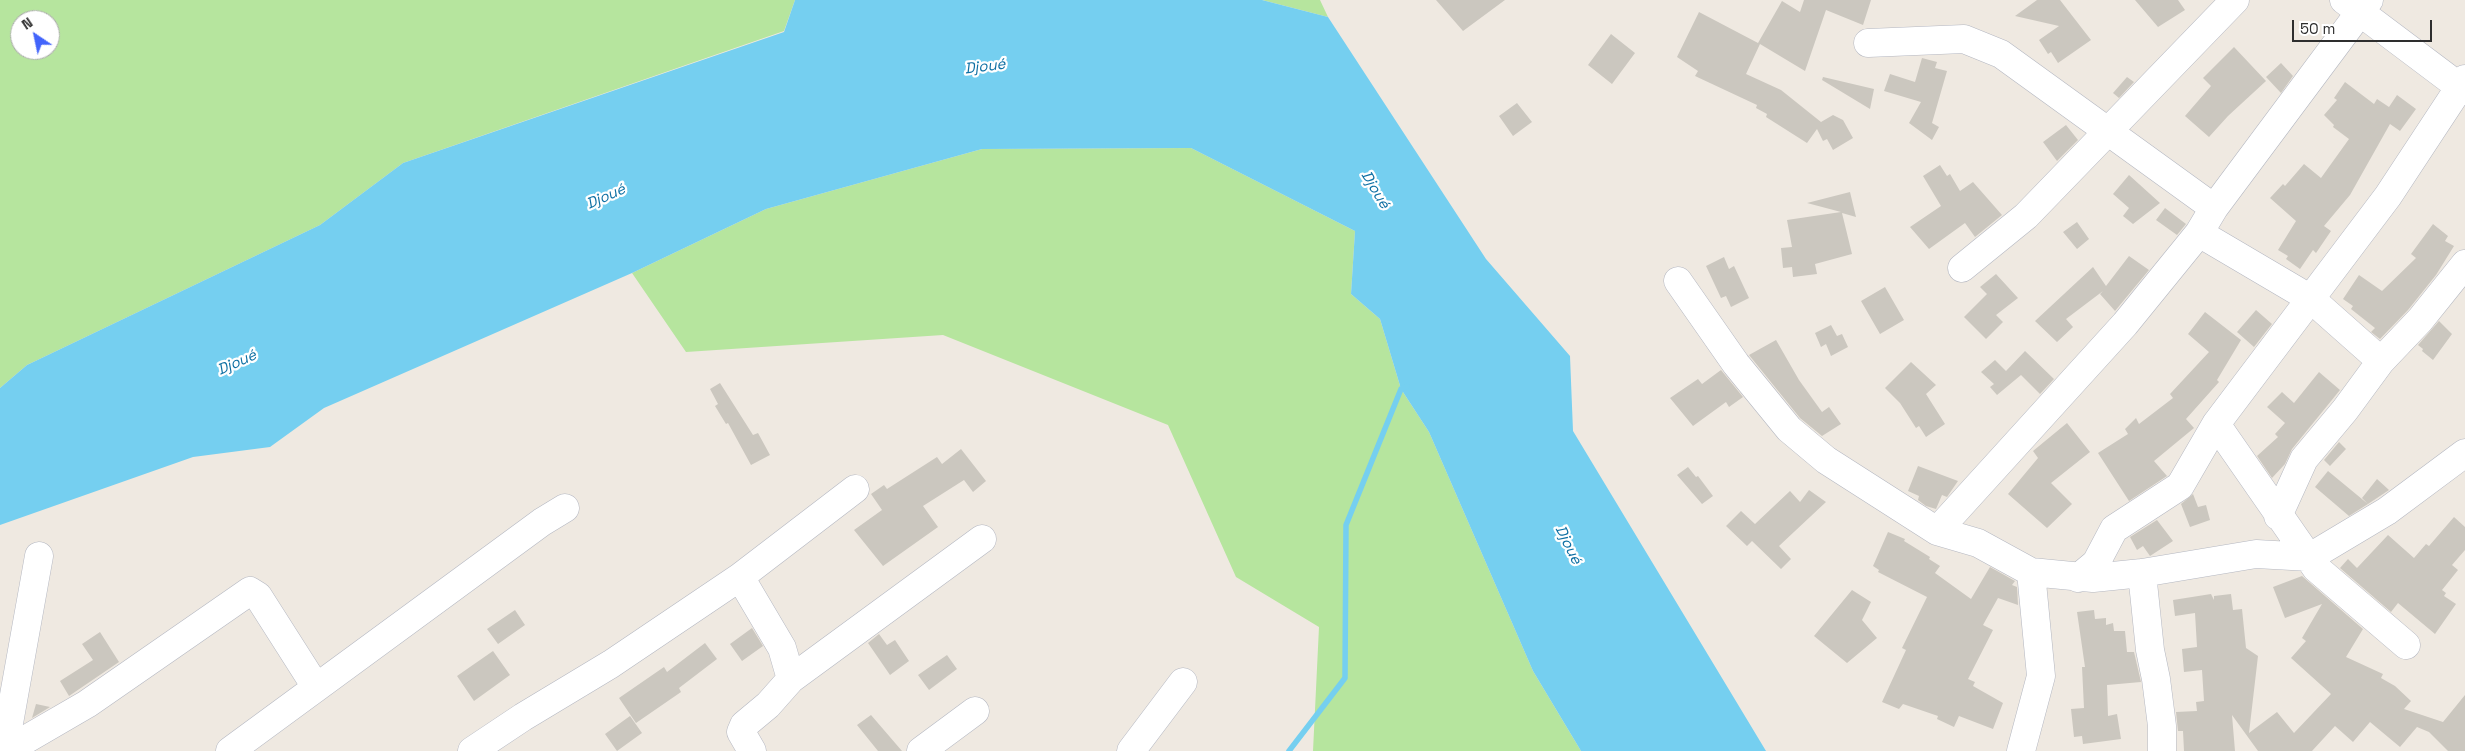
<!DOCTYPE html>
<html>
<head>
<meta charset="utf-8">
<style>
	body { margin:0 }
	#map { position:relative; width:2465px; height:751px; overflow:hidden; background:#efe9e1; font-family:"Space Grotesk",sans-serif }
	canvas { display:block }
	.north { position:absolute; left:10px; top:10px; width:50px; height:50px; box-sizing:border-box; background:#fff; border:1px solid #ababab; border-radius:50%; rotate:326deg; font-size:14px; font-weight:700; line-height:20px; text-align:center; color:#2e2e2e }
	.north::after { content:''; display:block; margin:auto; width:18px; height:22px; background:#4264fb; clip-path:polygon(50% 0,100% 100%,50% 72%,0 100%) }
	.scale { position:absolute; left:2292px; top:20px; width:140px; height:22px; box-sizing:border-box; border:2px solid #2e2e2e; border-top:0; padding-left:6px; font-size:15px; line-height:18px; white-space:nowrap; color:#2e2e2e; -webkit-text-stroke:4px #fff; paint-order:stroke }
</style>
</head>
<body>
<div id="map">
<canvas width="2465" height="751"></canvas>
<div class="north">N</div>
<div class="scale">50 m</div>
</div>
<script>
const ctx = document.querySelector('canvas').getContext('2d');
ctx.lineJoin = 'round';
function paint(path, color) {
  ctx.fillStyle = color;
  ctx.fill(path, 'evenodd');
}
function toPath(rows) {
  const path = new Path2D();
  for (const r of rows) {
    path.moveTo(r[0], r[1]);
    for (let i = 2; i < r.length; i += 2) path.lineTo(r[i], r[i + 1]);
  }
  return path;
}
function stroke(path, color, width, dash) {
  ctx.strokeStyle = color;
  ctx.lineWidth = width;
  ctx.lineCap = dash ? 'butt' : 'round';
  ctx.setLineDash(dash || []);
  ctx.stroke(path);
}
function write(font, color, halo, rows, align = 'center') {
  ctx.font = font + ' "Space Grotesk",sans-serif';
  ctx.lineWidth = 4.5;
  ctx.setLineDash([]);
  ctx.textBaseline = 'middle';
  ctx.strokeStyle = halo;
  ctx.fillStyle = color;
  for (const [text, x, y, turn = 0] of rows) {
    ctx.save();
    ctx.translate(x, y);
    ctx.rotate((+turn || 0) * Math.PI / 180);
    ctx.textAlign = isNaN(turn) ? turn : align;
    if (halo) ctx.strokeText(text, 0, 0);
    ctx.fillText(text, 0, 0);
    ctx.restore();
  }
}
const green = toPath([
	[0,0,795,0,784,31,403,163,320,225,27,365,0,388],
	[20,20,50,20,50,50,20,50],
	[1262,0,1320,0,1328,17],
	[1191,148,1355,231,1351,294,1380,319,1401,389,1429,432,1533,671,1581,751,1313,751,1319,627,1236,577,1168,425,943,335,686,352,632,273,766,209,982,149]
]);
const water = toPath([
	[795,0,1262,0,1328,17,1486,259,1570,356,1573,431,1766,751,1581,751,1533,671,1429,432,1401,389,1380,319,1351,294,1355,231,1191,148,982,149,766,209,632,273,324,408,270,447,193,457,0,525,0,388,27,365,320,225,403,163,784,32]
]);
const stream = toPath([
	[1289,751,1345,678,1346,525,1401,389,1407,386]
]);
const building = toPath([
	[1436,0,1505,0,1463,31],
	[1804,0,1871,0,1863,25,1826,10,1805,71,1760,44,1746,74,1781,90,1821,122,1833,115,1843,120,1853,138,1833,150,1827,139,1823,141,1817,129,1807,143,1766,117,1767,114,1756,108,1757,105,1695,76,1698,71,1677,57,1699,12,1758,43,1782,1,1800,12],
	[2037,0,2060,0,2091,40,2058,63,2051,52,2048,54,2039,40,2059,26,2015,16],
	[2135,0,2178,0,2185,10,2158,27],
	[1611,34,1635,53,1612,84,1588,65],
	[2234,47,2266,81,2228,116,2209,137,2185,116,2211,86,2203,78],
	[1922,58,1937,62,1935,68,1947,71,1932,123,1939,127,1932,140,1909,123,1921,102,1884,91,1890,74,1915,82],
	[2281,63,2293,76,2281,93,2266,77],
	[1823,77,1874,89,1870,109,1822,80],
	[2127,77,2134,82,2119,98,2113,93],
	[2345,82,2374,104,2377,99,2389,107,2397,95,2416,109,2400,131,2390,124,2350,195,2324,226,2331,231,2316,253,2313,250,2300,269,2286,259,2288,256,2278,250,2296,221,2270,198,2283,184,2285,186,2304,164,2321,178,2349,139,2333,127,2334,125,2324,115,2337,100,2334,98],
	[1517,103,1532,122,1513,136,1499,116],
	[2066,125,2078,140,2057,161,2043,142],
	[1940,165,1947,176,1950,174,1960,191,1973,182,2002,215,1975,237,1965,223,1929,249,1910,227,1941,206,1923,176],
	[2129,175,2160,203,2133,224,2123,216,2129,208,2113,194],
	[1850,192,1856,217,1842,213,1852,254,1815,264,1817,274,1793,277,1792,267,1783,268,1781,248,1792,247,1787,220,1841,212,1807,203],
	[2165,208,2186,224,2177,235,2156,220],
	[2077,222,2089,239,2077,249,2063,232],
	[2433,224,2448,236,2445,241,2454,246,2436,275,2408,310,2380,339,2371,332,2375,328,2351,309,2353,306,2343,299,2359,275,2382,291,2416,258,2411,254],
	[2129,256,2149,270,2115,311,2100,294,2103,291,2066,319,2073,327,2057,342,2035,321,2093,267,2106,286],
	[1724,257,1729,269,1734,266,1749,298,1731,307,1726,296,1721,298,1706,266],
	[1996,274,2018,298,1996,315,2003,322,1986,339,1964,317,1987,294,1980,287],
	[1885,287,1904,320,1880,334,1861,301],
	[2256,310,2272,324,2254,347,2237,332],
	[2205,312,2241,340,2217,380,2219,382,2186,419,2194,428,2154,461,2167,476,2129,501,2098,453,2128,434,2125,429,2136,418,2139,424,2173,398,2170,394,2209,352,2188,334],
	[2439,321,2452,334,2433,360,2422,351,2423,349,2418,345],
	[1831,325,1837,336,1842,334,1848,347,1831,356,1826,344,1821,347,1815,333],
	[1776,340,1799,380,1822,412,1829,407,1841,424,1822,436,1800,418,1749,355],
	[2025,351,2054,379,2040,394,2021,375,1997,395,1990,387,1994,384,1981,372,1995,360,2006,371],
	[1911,362,1936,385,1926,394,1945,424,1926,437,1919,426,1916,428,1900,403,1885,388],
	[1721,370,1743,397,1729,407,1726,402,1693,426,1670,398,1698,379,1702,384],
	[2319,372,2340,390,2292,449,2285,464,2272,478,2257,456,2278,437,2275,434,2285,423,2267,407,2282,392,2294,403],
	[720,383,753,435,758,433,770,455,751,465,728,423,726,424,715,406,718,404,710,389],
	[2067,423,2090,452,2051,483,2072,504,2047,528,2008,494,2038,458,2033,451],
	[2339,442,2346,449,2330,466,2324,460],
	[961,449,986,481,973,492,964,480,923,506,938,527,883,566,854,530,882,510,871,494,884,485,887,489,937,457,942,464],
	[1918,466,1958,481,1947,497,1942,495,1936,509,1926,506,1918,500,1919,496,1908,491],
	[1688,467,1696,477,1698,476,1713,496,1702,504,1677,475],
	[2328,471,2368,504,2349,516,2315,487],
	[2377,479,2389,490,2368,504,2362,498],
	[1809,490,1826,502,1779,546,1791,559,1781,569,1752,541,1747,546,1726,526,1741,511,1755,524,1790,491,1800,502],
	[2193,494,2198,507,2206,505,2210,520,2190,527,2181,504],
	[2454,517,2465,527,2465,550,2452,565,2458,570,2442,590,2446,593,2444,596,2456,604,2435,634,2398,603,2391,612,2340,568,2348,559,2357,568,2388,535,2414,558,2426,544,2429,546],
	[2157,520,2173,541,2150,556,2143,546,2137,550,2130,537],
	[1888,532,1905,539,1904,541,1930,557,1929,559,1940,566,1935,573,1971,599,1990,567,2015,581,2012,585,2017,587,2018,605,1998,598,1983,625,1993,630,1968,679,1975,682,1973,686,2003,703,1993,729,1959,716,1954,727,1937,719,1938,716,1903,704,1899,709,1882,702,1906,650,1902,648,1927,597,1878,572,1879,570,1873,566],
	[2302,576,2363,629,2346,657,2383,674,2381,678,2395,686,2411,701,2404,709,2443,722,2465,695,2465,751,2448,751,2429,732,2417,727,2400,747,2370,722,2353,742,2335,726,2312,751,2258,751,2232,715,2235,751,2184,751,2183,731,2178,731,2176,712,2197,711,2196,702,2204,701,2202,670,2184,672,2182,649,2197,647,2195,613,2175,616,2173,600,2211,594,2214,600,2214,596,2231,594,2233,610,2242,609,2246,648,2258,656,2249,733,2277,712,2294,733,2331,694,2291,658,2306,641,2302,638,2322,604,2285,618,2273,587],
	[1852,590,1871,602,1862,620,1877,638,1847,663,1814,636],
	[515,610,525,625,498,644,487,629],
	[2094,610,2095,619,2106,618,2106,625,2113,623,2114,631,2125,631,2127,652,2134,652,2141,682,2107,685,2108,716,2117,714,2121,739,2083,744,2082,736,2074,737,2071,709,2084,708,2082,667,2085,667,2077,612],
	[752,628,763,646,742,661,730,644],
	[100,632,119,662,69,696,60,681,93,660,82,644],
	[879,634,887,645,895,640,909,661,890,675,868,643],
	[705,643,717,659,679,688,681,692,636,723,619,698,664,667,667,672],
	[493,651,510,675,474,701,457,676],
	[947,655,957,669,929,690,918,675],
	[36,704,50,707,32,718],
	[871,715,902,751,878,751,857,725],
	[630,716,642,733,617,751,605,734]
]);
const minor = toPath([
	[2344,0,2465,91],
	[1868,43,1964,39,2001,54,2214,208],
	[2199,233,2311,299,2381,361],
	[1962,268,2026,216,2235,0],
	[1678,281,1736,364,1789,429,1826,460,1937,531,1978,543,2031,572,2093,578,2142,573,2256,554,2310,557,2387,511,2465,453],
	[2216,424,2316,568,2406,645],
	[2278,516,2304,459,2345,410,2381,361,2420,320,2465,264],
	[1937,531,2125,324,2199,233,2214,208,2369,0],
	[2142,573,2150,650,2156,679,2162,726,2162,751],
	[740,577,782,648,791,679,768,705,744,725,741,732,752,751],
	[2078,578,2096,563,2114,529,2180,486,2216,424,2388,196,2465,79],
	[791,679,982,539],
	[4,751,39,556],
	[6,751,87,704,250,591,258,596,316,687],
	[230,751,542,522,565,508],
	[472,751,523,717,611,664,740,577,855,489],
	[921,751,975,711],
	[1131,751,1183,682],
	[2021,751,2041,676,2031,572]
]);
const waterNames = [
	["Djoué",985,67,-7],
	["Djoué",1375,190,59],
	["Djoué",606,197,-24],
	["Djoué",237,363,-24],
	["Djoué",1568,545,64]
];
paint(green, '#b6e59e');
paint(water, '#75cff0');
stroke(stream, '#75cff0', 5.5);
paint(building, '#cbc7bf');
stroke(minor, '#b4b7c1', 29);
stroke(minor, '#fff', 28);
write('italic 15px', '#0d6fa3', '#fff', waterNames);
</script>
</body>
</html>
